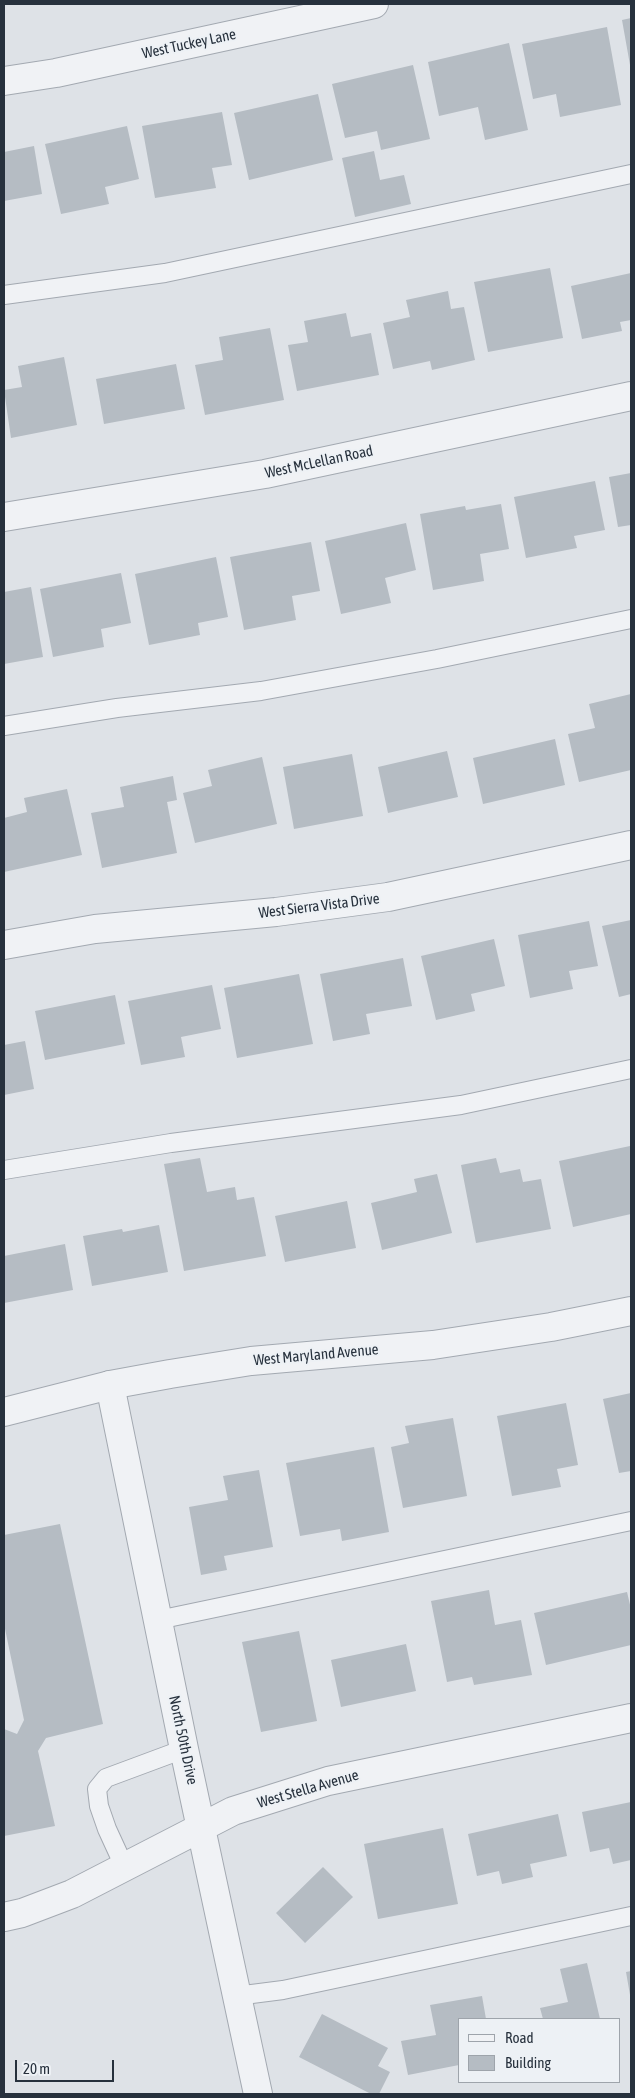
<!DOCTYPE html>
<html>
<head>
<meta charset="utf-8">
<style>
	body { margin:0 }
	#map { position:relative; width:635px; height:2098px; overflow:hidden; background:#dee2e7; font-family:"Asap Condensed",sans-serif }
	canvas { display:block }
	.frame { position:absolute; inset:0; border:5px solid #27313d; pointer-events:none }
	.legend { position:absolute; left:458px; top:2018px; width:162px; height:65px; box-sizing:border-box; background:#edf1f5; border:1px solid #9ea4ab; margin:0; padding:6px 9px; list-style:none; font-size:15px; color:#27313d }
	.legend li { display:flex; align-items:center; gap:10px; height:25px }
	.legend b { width:25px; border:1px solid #9ea4ab }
	.scale { position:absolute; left:15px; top:2060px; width:99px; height:22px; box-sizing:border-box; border:2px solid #27313d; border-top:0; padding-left:6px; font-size:15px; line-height:18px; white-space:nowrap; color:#27313d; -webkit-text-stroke:4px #edf1f5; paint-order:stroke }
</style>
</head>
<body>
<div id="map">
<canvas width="635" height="2098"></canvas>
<div class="frame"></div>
<ul class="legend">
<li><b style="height:6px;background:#f0f2f5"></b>Road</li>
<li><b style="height:14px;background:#b5bcc3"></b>Building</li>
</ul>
<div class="scale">20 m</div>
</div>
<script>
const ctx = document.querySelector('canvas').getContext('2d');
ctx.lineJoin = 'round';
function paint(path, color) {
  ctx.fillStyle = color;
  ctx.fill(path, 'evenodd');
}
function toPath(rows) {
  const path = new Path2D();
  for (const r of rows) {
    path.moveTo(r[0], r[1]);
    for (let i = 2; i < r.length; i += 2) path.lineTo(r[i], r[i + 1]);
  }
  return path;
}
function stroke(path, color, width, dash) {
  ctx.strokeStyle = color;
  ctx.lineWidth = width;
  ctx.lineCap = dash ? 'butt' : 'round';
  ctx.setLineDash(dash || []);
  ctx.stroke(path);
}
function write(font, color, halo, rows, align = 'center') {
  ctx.font = font + ' "Asap Condensed",sans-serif';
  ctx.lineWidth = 4;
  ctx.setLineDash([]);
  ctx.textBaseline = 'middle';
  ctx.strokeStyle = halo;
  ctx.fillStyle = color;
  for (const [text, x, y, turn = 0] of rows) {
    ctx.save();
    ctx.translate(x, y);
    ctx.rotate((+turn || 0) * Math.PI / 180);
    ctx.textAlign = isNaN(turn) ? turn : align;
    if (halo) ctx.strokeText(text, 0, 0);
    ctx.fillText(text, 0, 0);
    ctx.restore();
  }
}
const building = toPath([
	[631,18,631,65,630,65,622,20],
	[607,27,621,105,560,117,556,94,533,99,522,44],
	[509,43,528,130,485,140,478,107,439,116,428,62],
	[413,65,430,139,381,150,377,131,345,138,332,84],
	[318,94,333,160,249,180,234,113],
	[222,112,232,165,212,168,216,188,155,198,142,126],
	[127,126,139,179,105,187,109,204,61,214,45,144],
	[34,146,42,194,4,201,4,152],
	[374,151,380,180,404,175,411,204,355,217,342,158],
	[550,268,563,338,488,352,474,282],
	[631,273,631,320,620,322,622,331,582,339,571,286],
	[448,291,451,309,464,307,475,360,432,370,430,361,393,369,383,323,410,317,406,300],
	[346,313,351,337,371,333,379,375,297,391,288,345,308,342,304,321],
	[270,328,284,400,205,415,195,365,223,360,219,337],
	[64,357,77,425,11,438,4,390,22,387,18,366],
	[176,364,185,409,104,424,96,379],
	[631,473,631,525,618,527,609,477],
	[595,481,605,530,574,536,577,548,526,558,514,497],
	[501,504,509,549,480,554,484,581,433,590,420,514,465,506,466,510],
	[406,523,416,570,385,578,391,603,341,614,325,541],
	[311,542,320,591,292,596,296,620,244,630,230,557],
	[216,557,228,617,198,623,200,635,149,645,135,574],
	[121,573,131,623,101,629,104,647,53,657,40,589],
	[31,587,43,657,4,664,4,592],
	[631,694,631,770,579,782,568,734,595,728,589,704],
	[555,739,565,785,483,804,473,758],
	[447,751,458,797,388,813,378,767],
	[352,754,363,816,294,829,283,767],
	[262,757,277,824,195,843,183,793,212,786,208,770],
	[173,776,177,800,167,802,177,853,102,868,91,813,124,807,120,787],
	[67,789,82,855,4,872,4,818,27,812,24,798],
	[631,920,631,994,619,997,602,926],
	[589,921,598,966,569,971,573,989,530,998,518,935],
	[494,939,505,986,471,994,475,1011,436,1020,421,956],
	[403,958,412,1006,366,1014,370,1034,333,1041,320,974],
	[299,974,313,1044,237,1058,224,988],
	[212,985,221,1029,181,1037,185,1057,141,1065,128,1001],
	[115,995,125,1044,45,1060,35,1011],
	[25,1041,34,1089,4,1095,4,1045],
	[630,1146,631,1214,573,1227,559,1161],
	[200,1158,207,1192,235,1187,237,1200,254,1197,266,1256,184,1271,164,1164],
	[496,1158,500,1173,520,1169,523,1182,541,1179,551,1229,476,1243,461,1165],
	[437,1174,452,1233,382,1250,371,1203,417,1192,414,1179],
	[347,1201,356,1248,285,1262,275,1216],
	[159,1225,168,1272,92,1286,83,1236,122,1229,123,1232],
	[65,1244,73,1290,4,1303,4,1256],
	[631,1393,631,1471,619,1473,603,1399],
	[566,1403,578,1465,557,1469,561,1487,512,1496,497,1416],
	[453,1418,467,1496,403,1508,391,1447,409,1443,405,1426],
	[374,1447,389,1532,342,1541,340,1529,300,1536,286,1463],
	[259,1470,273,1547,224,1556,227,1570,201,1575,189,1507,228,1500,223,1476],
	[60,1524,103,1724,46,1738,38,1751,55,1826,4,1836,4,1729,17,1734,24,1720,4,1624,4,1535],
	[489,1590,495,1625,521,1620,532,1675,474,1685,472,1677,447,1682,431,1601],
	[627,1592,631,1609,631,1645,546,1665,534,1613],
	[299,1631,317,1721,261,1732,242,1642],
	[406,1644,416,1691,341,1707,331,1660],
	[631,1802,631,1860,613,1864,609,1848,590,1852,582,1812],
	[558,1814,567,1856,530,1864,533,1877,502,1884,499,1871,477,1876,468,1834],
	[443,1828,458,1904,378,1919,364,1844],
	[323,1867,353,1897,305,1943,276,1913],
	[587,1963,600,2019,543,2019,540,2008,568,2002,560,1969],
	[631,1971,631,1995,630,1995,626,1972],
	[482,1996,486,2019,459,2019,459,2065,408,2075,401,2041,436,2035,430,2005],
	[322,2014,388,2048,378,2066,390,2072,379,2094,371,2094,299,2057]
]);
const service = toPath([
	[4,295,165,273,631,174],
	[4,726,117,708,261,691,437,659,631,619],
	[4,1170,171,1143,461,1105,631,1069],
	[158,1620,631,1521],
	[124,1866,107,1829,99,1806,97,1789,106,1778,184,1749],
	[236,1996,283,1990,631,1916]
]);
const minor = toPath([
	[4,81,56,73,374,4],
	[4,517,265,474,631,396],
	[4,945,95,929,276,912,388,897,631,845],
	[110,1385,184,1749,258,2094],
	[4,1917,22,1913,72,1894,233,1811,328,1781,631,1718]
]);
const tertiary = toPath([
	[4,1412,110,1385,170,1374,251,1361,433,1345,551,1327,631,1311]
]);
const streetNames = [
	["West Tuckey Lane",189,44,-12],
	["West McLellan Road",319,462,-12],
	["West Sierra Vista Drive",319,906,-7],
	["West Maryland Avenue",316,1355,-5],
	["North 50th Drive",183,1740,78],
	["West Stella Avenue",308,1789,-16]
];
paint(building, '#b5bcc3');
stroke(service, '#a3a9b1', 20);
stroke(minor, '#a3a9b1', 30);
stroke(tertiary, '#a3a9b1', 30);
stroke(service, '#f0f2f5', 18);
stroke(minor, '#f0f2f5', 28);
stroke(tertiary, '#f0f2f5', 28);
write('15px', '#27313d', '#edf1f5', streetNames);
</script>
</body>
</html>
